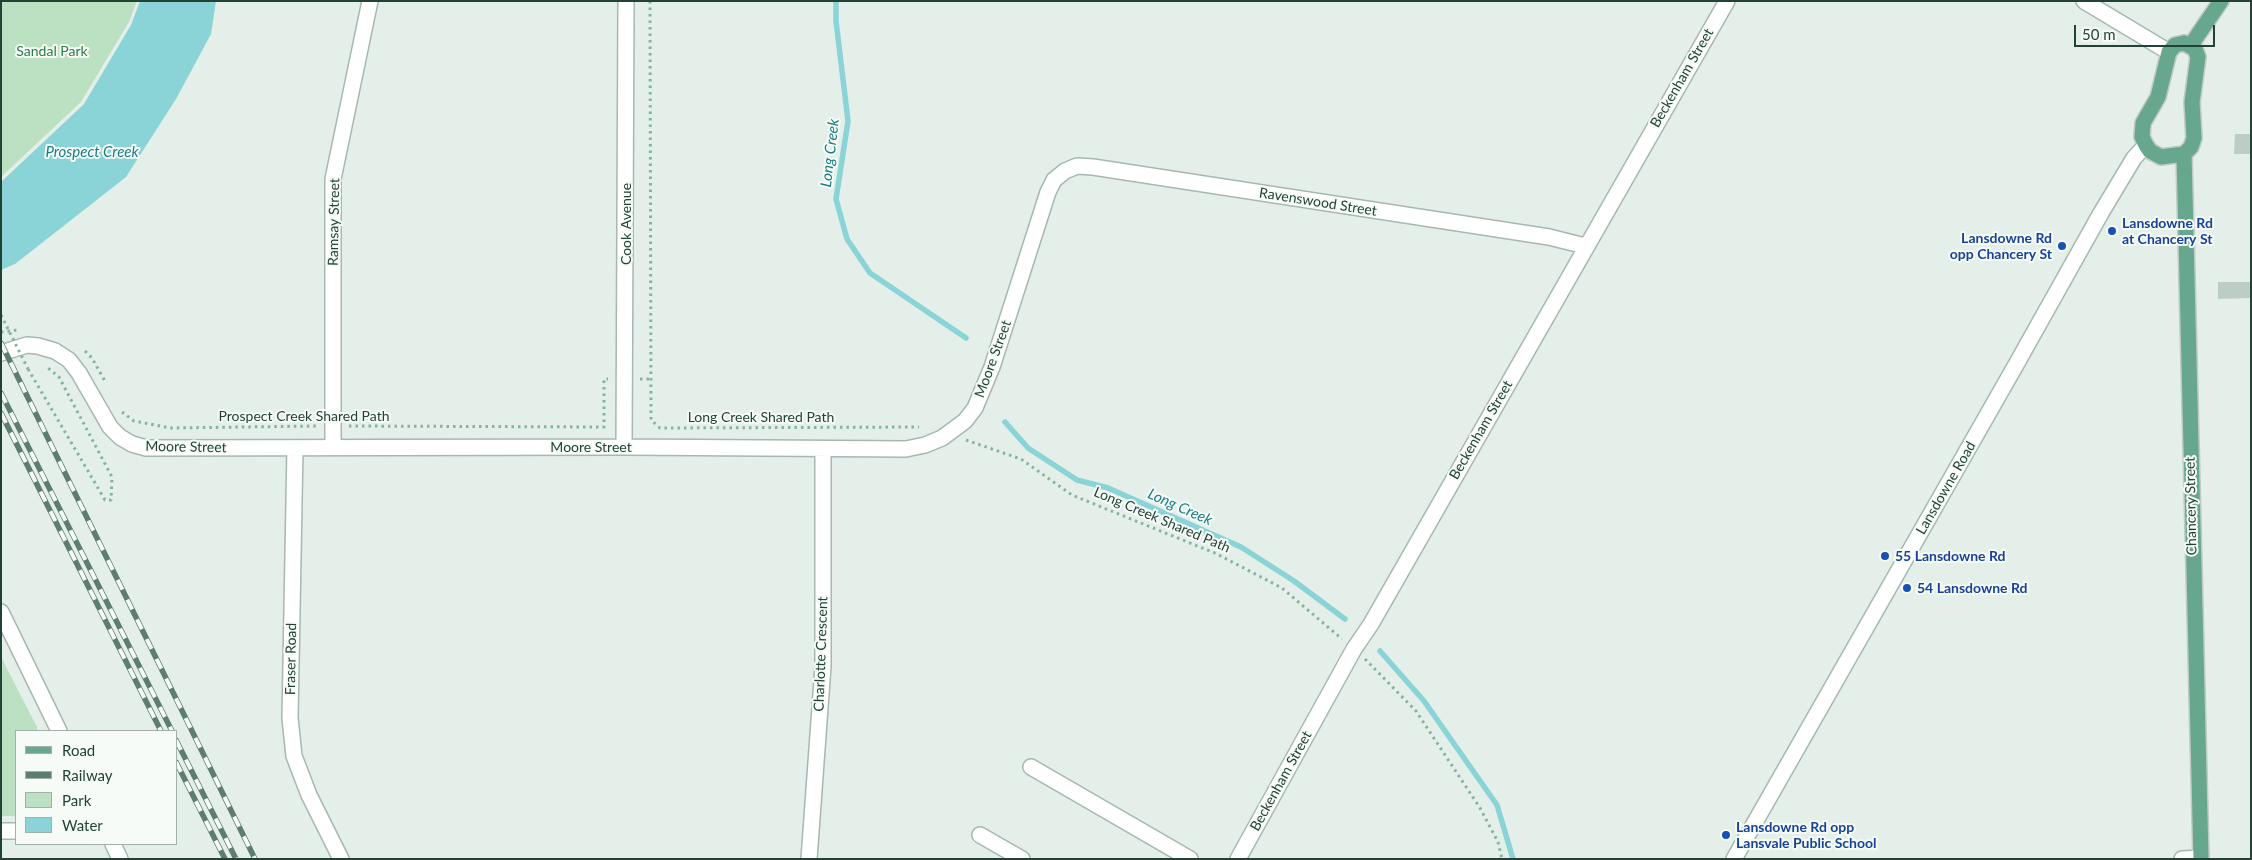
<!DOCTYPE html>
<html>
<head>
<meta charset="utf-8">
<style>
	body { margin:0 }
	#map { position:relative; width:2252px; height:860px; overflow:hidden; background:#e4efe9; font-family:Lato,sans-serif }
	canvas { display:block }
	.frame { position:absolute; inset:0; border:2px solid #224236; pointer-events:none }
	.legend { position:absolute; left:15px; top:730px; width:162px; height:115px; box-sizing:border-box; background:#f6fbf7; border:1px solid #a1b1aa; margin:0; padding:6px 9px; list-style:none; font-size:15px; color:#224236 }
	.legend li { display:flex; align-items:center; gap:10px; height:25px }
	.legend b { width:25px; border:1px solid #a1b1aa }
	.scale { position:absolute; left:2074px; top:25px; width:141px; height:22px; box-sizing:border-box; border:2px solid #224236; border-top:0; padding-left:6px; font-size:15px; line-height:18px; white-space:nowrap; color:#224236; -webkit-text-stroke:4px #f6fbf7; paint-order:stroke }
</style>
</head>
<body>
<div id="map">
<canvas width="2252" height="860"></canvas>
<div class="frame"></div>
<ul class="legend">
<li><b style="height:6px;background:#67a78e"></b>Road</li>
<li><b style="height:6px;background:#5d7d71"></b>Railway</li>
<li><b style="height:14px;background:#bce1c2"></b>Park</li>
<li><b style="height:14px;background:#8ad3d6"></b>Water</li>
</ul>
<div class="scale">50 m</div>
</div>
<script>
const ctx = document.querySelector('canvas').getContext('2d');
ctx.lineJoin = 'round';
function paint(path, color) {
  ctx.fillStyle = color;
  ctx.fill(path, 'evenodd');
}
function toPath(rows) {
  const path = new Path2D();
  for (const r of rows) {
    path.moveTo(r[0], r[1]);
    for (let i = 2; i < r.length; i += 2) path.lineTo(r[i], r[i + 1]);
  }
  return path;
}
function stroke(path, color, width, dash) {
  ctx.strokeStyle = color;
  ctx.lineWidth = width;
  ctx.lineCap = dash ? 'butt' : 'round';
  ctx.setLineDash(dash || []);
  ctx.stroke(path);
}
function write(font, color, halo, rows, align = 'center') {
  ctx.font = font + ' Lato,sans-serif';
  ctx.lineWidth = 4;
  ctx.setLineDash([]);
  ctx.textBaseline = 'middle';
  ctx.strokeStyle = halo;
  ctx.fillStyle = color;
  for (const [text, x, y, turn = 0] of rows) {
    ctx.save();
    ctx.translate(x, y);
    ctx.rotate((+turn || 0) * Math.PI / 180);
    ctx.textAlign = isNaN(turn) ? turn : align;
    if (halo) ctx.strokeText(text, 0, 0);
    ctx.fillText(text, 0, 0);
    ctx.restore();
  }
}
const green = toPath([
	[1,1,137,1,129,22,81,102,1,177],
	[1,657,37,727,37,731,16,731,16,816,1,816]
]);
const water = toPath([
	[140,1,216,1,211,34,176,99,126,177,15,264,1,270,1,182,84,104,131,25]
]);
const stream = toPath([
	[836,1,836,21,848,121,836,199,847,239,870,273,966,338],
	[1005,422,1028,448,1077,480,1108,488,1241,547,1294,581,1345,619],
	[1380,651,1424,701,1497,805,1513,859]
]);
const building = toPath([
	[2235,134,2251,134,2251,154,2234,154],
	[2218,282,2251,282,2251,298,2218,299]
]);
const path = toPath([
	[650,1,651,420,660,428,919,427],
	[1,332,17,330],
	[85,351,92,358,106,383],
	[28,369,105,500,111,500,112,477,59,377,48,368],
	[640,379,652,379],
	[122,412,134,421,170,428,317,426],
	[349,426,604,427,604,379,608,379],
	[966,440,1021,459,1072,495,1217,554,1282,588,1342,639],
	[1365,659,1416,711,1480,808,1498,842,1502,859]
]);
const minor = toPath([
	[2084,1,2169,52],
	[1,353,27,345,38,346,55,351,69,360,79,373,110,427,120,437,132,444,146,448,624,447,906,449,925,445,942,438,965,421,975,408,992,367,1048,192,1054,180,1065,171,1077,166,1093,167,1549,237,1585,246],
	[333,447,333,179,370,1],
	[624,447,626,1],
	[295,448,290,718,294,756,309,795,341,859],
	[1,612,59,731],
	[1031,767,1190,859],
	[1,831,16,831],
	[980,835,1022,859],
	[113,844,120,859],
	[809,859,823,666,823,449],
	[1238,859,1354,649,1371,624,1727,1],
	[1734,859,2017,363,2101,213,2134,158,2146,145],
	[2182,859,2201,858]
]);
const major = toPath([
	[2184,43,2195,49,2198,57,2192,102,2194,138,2191,147,2184,154,2161,157,2150,151,2146,145,2142,137,2143,123,2158,97,2169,52,2175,45,2184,43],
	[2191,45,2221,1],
	[2184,154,2201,859]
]);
const rail = toPath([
	[1,343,255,859],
	[1,393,172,731],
	[1,413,161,731],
	[176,740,236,859],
	[176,762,225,859]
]);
const pathBridge = toPath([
	[1,315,28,369]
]);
const markers = [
	[2112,231,5,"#1a4fb4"],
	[2062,246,5,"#1a4fb4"],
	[1885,556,5,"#1a4fb4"],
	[1907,588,5,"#1a4fb4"],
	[1726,835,5,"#1a4fb4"]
];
const parkNames = [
	["Sandal Park",52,51]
];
const streetNames = [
	["Beckenham Street",1682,78,-60],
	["Ravenswood Street",1318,202,9],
	["Ramsay Street",334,222,-89],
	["Cook Avenue",626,224,-90],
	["Moore Street",993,359,-70],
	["Prospect Creek Shared Path",304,416],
	["Long Creek Shared Path",761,417],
	["Beckenham Street",1481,430,-60],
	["Moore Street",186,447,1],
	["Moore Street",591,447],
	["Lansdowne Road",1946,488,-60],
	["Chancery Street",2191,506,-91],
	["Long Creek Shared Path",1162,520,23],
	["Charlotte Crescent",821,654,-88],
	["Fraser Road",291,659,-89],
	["Beckenham Street",1281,781,-61]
];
const transitNames = [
	["Lansdowne Rd",2122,223],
	["at Chancery St",2122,239],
	["Lansdowne Rd",2052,238,"right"],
	["opp Chancery St",2052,254,"right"],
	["55 Lansdowne Rd",1895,556],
	["54 Lansdowne Rd",1917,588],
	["Lansdowne Rd opp",1736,827],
	["Lansvale Public School",1736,843]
];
const waterNames = [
	["Prospect Creek",92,152],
	["Long Creek",830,153,-83],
	["Long Creek",1180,507,24]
];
paint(green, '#bce1c2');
paint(water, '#8ad3d6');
stroke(stream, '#8ad3d6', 5.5);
paint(building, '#bccdc4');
stroke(minor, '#a6b8b0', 18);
stroke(major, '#c1cac7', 18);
stroke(path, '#83b49f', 3, [2.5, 4]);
stroke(minor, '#fff', 15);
stroke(major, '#67a78e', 15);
stroke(rail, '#5d7d71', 5.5);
stroke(rail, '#f6fbf7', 4, [11]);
stroke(pathBridge, '#83b49f', 3, [2.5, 4]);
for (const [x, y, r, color] of markers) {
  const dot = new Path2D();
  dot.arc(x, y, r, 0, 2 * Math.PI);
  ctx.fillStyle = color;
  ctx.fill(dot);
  stroke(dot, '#f6fbf7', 2);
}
write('14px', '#2a7c40', '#f6fbf7', parkNames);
write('14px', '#224236', '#f6fbf7', streetNames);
write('bold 14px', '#164399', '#f6fbf7', transitNames, 'left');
write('italic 15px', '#187d82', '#f6fbf7', waterNames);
</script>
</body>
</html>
